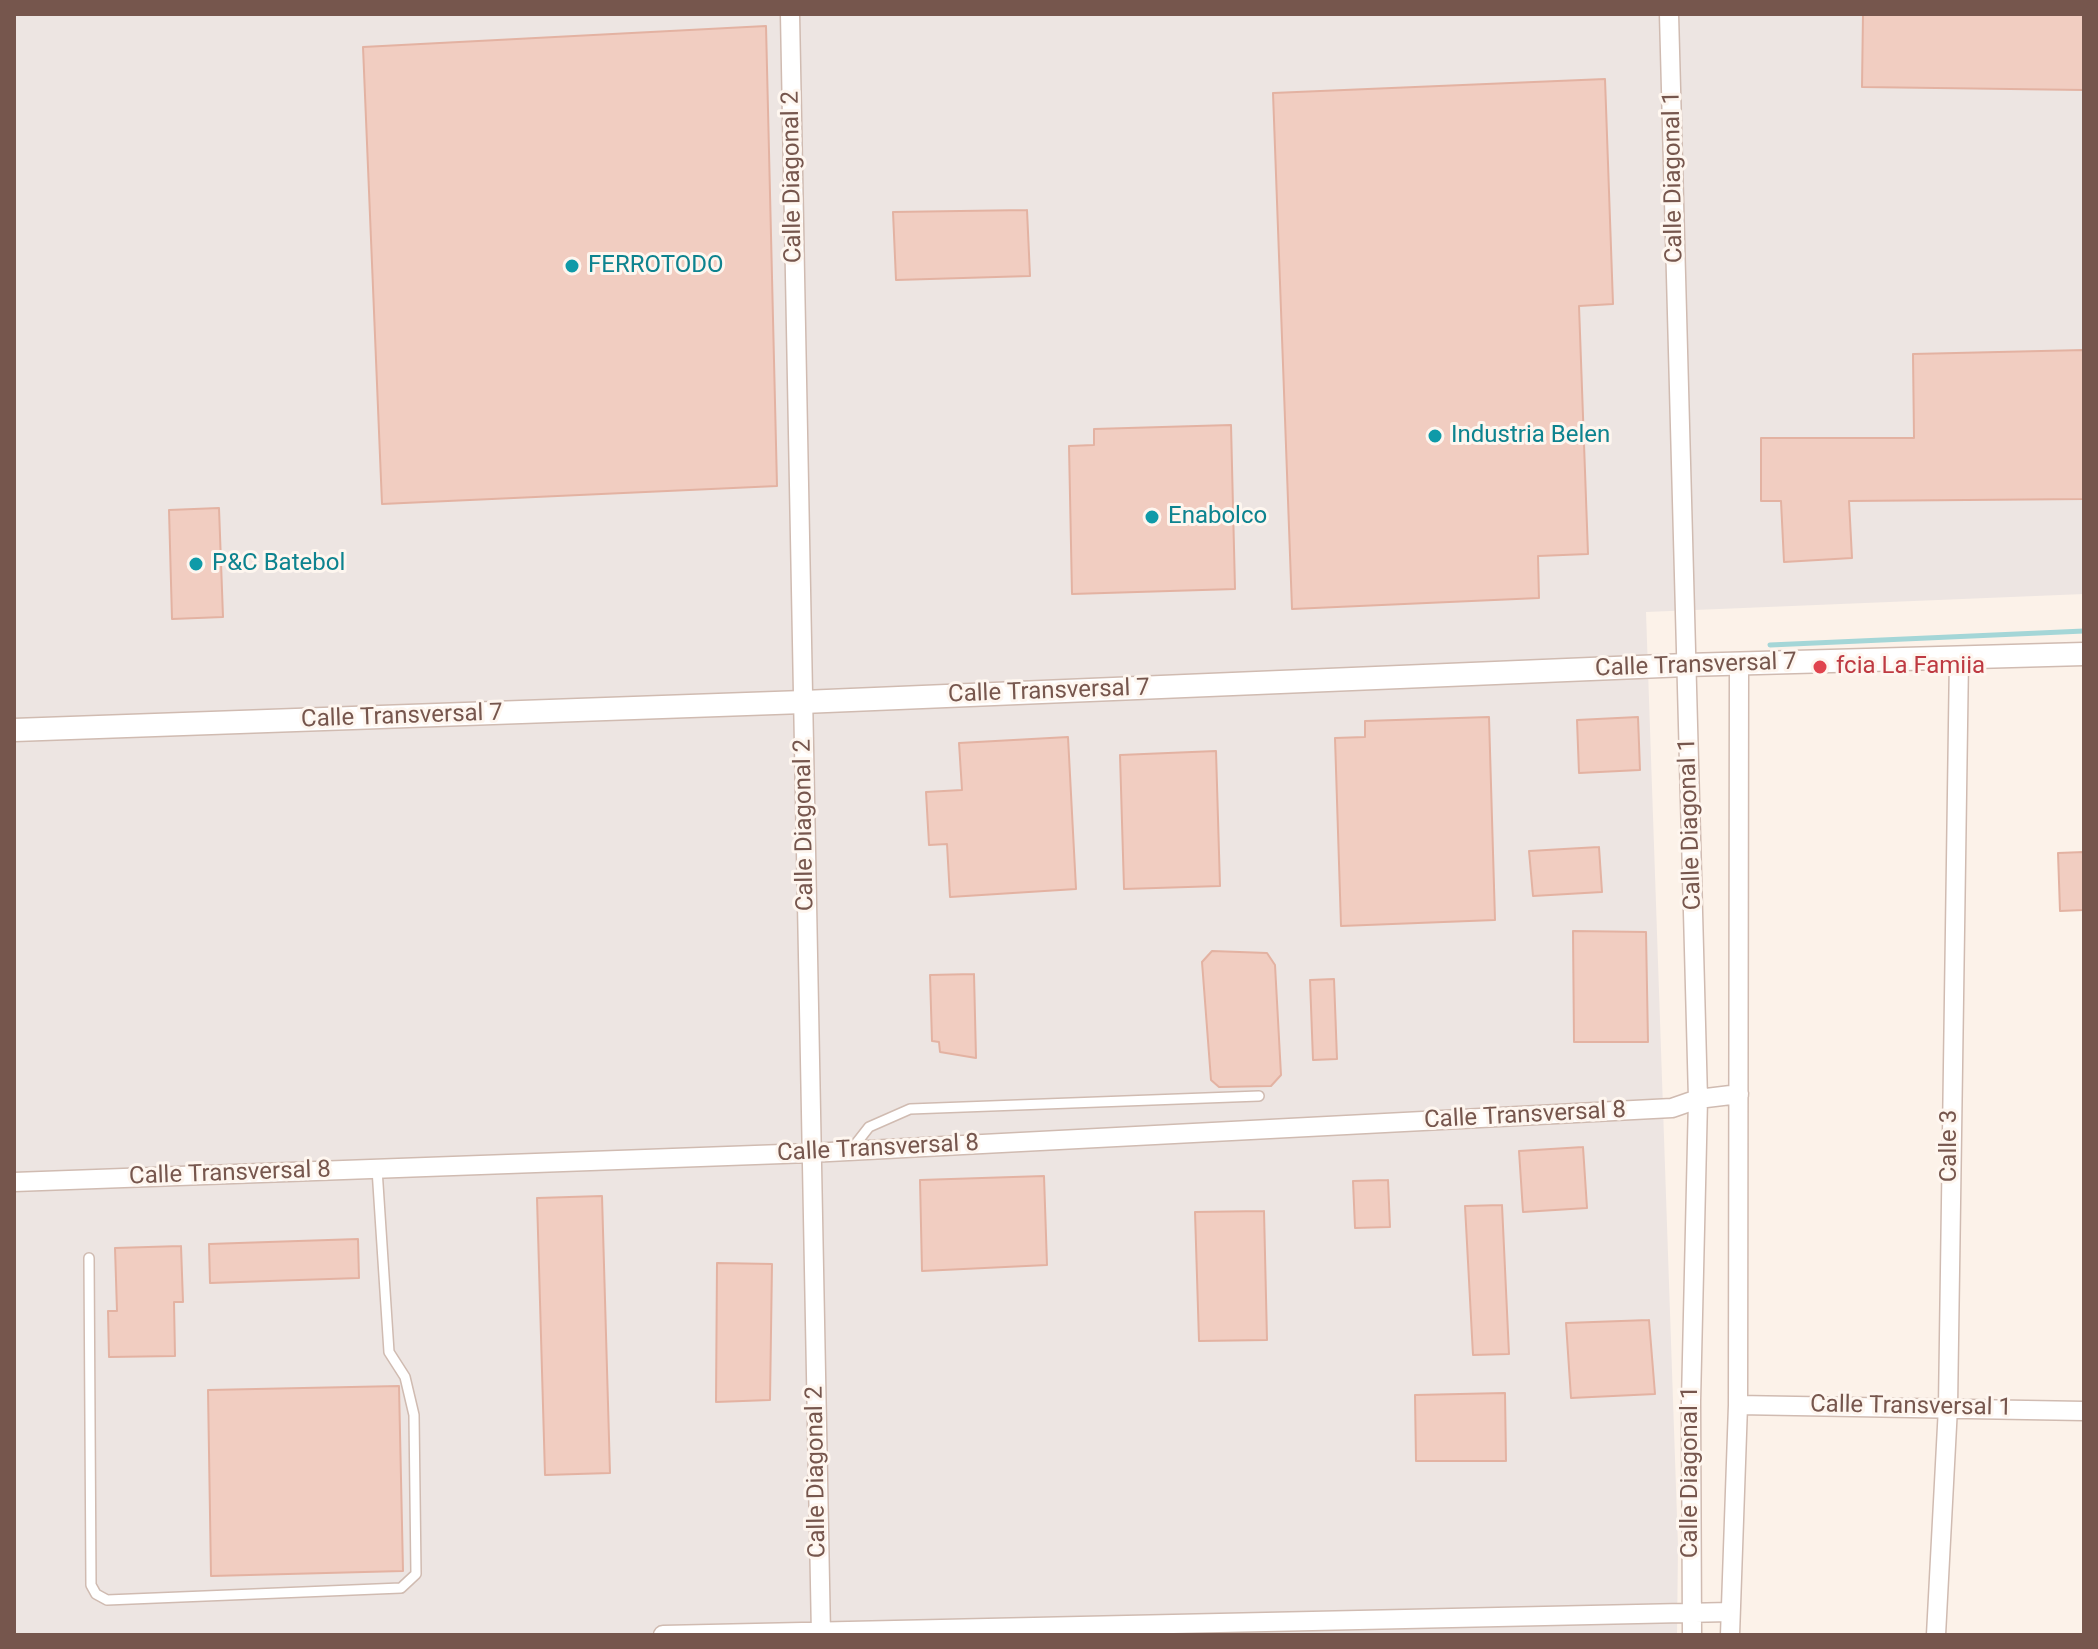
<!DOCTYPE html>
<html>
<head>
<meta charset="utf-8">
<style>
	body { margin:0 }
	#map { position:relative; width:2098px; height:1649px; overflow:hidden; background:#fcf2e9; font-family:Roboto,sans-serif }
	canvas { display:block }
	.frame { position:absolute; inset:0; border:16px solid #76564d; pointer-events:none }
</style>
</head>
<body>
<div id="map">
<canvas width="2098" height="1649"></canvas>
<div class="frame"></div>
</div>
<script>
const ctx = document.querySelector('canvas').getContext('2d');
ctx.lineJoin = 'round';
function paint(path, color) {
  ctx.fillStyle = color;
  ctx.fill(path, 'evenodd');
}
function toPath(rows) {
  const path = new Path2D();
  for (const r of rows) {
    path.moveTo(r[0], r[1]);
    for (let i = 2; i < r.length; i += 2) path.lineTo(r[i], r[i + 1]);
  }
  return path;
}
function stroke(path, color, width, dash) {
  ctx.strokeStyle = color;
  ctx.lineWidth = width;
  ctx.lineCap = dash ? 'butt' : 'round';
  ctx.setLineDash(dash || []);
  ctx.stroke(path);
}
function write(font, color, halo, rows, align = 'center') {
  ctx.font = font + ' Roboto,sans-serif';
  ctx.lineWidth = 6;
  ctx.setLineDash([]);
  ctx.textBaseline = 'middle';
  ctx.strokeStyle = halo;
  ctx.fillStyle = color;
  for (const [text, x, y, turn = 0] of rows) {
    ctx.save();
    ctx.translate(x, y);
    ctx.rotate((+turn || 0) * Math.PI / 180);
    ctx.textAlign = isNaN(turn) ? turn : align;
    if (halo) ctx.strokeText(text, 0, 0);
    ctx.fillText(text, 0, 0);
    ctx.restore();
  }
}
const industrial = toPath([
	[14,14,2084,14,2084,594,1646,612,1678,1546,1677,1635,14,1635]
]);
const stream = toPath([
	[1770,645,2084,631]
]);
const building = toPath([
	[1863,14,2084,14,2084,90,1862,87,1863,14],
	[766,26,777,486,382,504,363,47,766,26],
	[1605,79,1613,304,1579,306,1588,554,1538,556,1539,598,1292,609,1273,93,1605,79],
	[1027,210,1030,276,896,280,893,212,1027,210],
	[2084,350,2084,499,1849,501,1852,558,1784,562,1781,501,1761,501,1761,438,1914,438,1913,354,2084,350],
	[1231,425,1235,589,1072,594,1069,446,1094,445,1094,429,1231,425],
	[219,508,223,617,172,619,169,510,219,508],
	[1489,717,1495,920,1341,926,1335,738,1365,737,1365,721,1489,717],
	[1638,717,1640,770,1579,773,1577,720,1638,717],
	[1068,737,1076,889,950,897,947,844,929,845,926,792,962,790,959,743,1068,737],
	[1216,751,1220,886,1124,889,1120,755,1216,751],
	[1599,847,1602,892,1533,896,1529,851,1599,847],
	[2084,852,2084,910,2060,911,2058,853,2084,852],
	[1573,931,1646,932,1648,1042,1574,1042,1573,931],
	[1212,951,1267,953,1275,965,1281,1075,1271,1086,1219,1087,1211,1080,1202,962,1212,951],
	[974,974,976,1058,940,1052,939,1042,932,1041,930,975,974,974],
	[1334,979,1337,1059,1313,1060,1310,980,1334,979],
	[1583,1147,1587,1208,1523,1212,1519,1151,1583,1147],
	[1044,1176,1047,1265,922,1271,920,1180,1044,1176],
	[1388,1180,1390,1227,1355,1228,1353,1181,1388,1180],
	[602,1196,610,1473,545,1475,537,1198,602,1196],
	[1502,1205,1509,1354,1473,1355,1465,1206,1502,1205],
	[1264,1211,1267,1340,1199,1341,1195,1212,1264,1211],
	[358,1239,359,1278,210,1283,209,1244,358,1239],
	[181,1246,183,1302,174,1302,175,1356,109,1357,108,1311,117,1311,115,1248,181,1246],
	[717,1263,772,1264,770,1400,716,1402,717,1263],
	[1649,1320,1655,1394,1571,1398,1566,1323,1649,1320],
	[399,1386,403,1571,211,1576,208,1390,399,1386],
	[1505,1393,1506,1461,1416,1461,1415,1395,1505,1393]
]);
const service = toPath([
	[851,1150,869,1127,910,1109,1259,1096],
	[89,1258,91,1585,96,1594,107,1600,401,1588,416,1574,414,1415,405,1377,389,1352,377,1169]
]);
const minor = toPath([
	[790,14,821,1635],
	[1669,14,1698,1099,1691,1401,1692,1635],
	[14,1182,810,1153,1672,1108,1698,1099,1739,1094],
	[1738,1405,2084,1411],
	[663,1635,1730,1612],
	[1730,1635,1738,1405,1739,665],
	[1936,1635,1948,1407,1959,657]
]);
const tertiary = toPath([
	[14,730,803,702,1686,665,2084,654]
]);
const markers = [
	[572,266,8,"#0f9aa8"],
	[1435,436,8,"#0f9aa8"],
	[1152,517,8,"#0f9aa8"],
	[196,564,8,"#0f9aa8"],
	[1820,667,8,"#e0444e"]
];
const streetNames = [
	["Calle Diagonal 2",793,177,-91],
	["Calle Diagonal 1",1674,177,-91],
	["Calle Transversal 7",1696,666,-2],
	["Calle Transversal 7",1049,692,-2],
	["Calle Transversal 7",402,717,-2],
	["Calle Diagonal 1",1691,824,-92],
	["Calle Diagonal 2",805,825,-91],
	["Calle Transversal 8",1525,1116,-3],
	["Calle 3",1950,1146,-90],
	["Calle Transversal 8",878,1149,-3],
	["Calle Transversal 8",230,1174,-2],
	["Calle Transversal 1",1911,1407,1],
	["Calle Diagonal 2",817,1472,-91],
	["Calle Diagonal 1",1691,1472,-90]
];
const cultureNames = [
	["FERROTODO",588,266],
	["Industria Belen",1451,436],
	["Enabolco",1168,517],
	["P&C Batebol",212,564]
];
const healthNames = [
	["fcia La Famiia",1836,667]
];
paint(industrial, '#ede5e2');
stroke(stream, '#a4d6d7', 5);
paint(building, '#f1cdc1');
stroke(building, '#e3b2a2', 2);
stroke(service, '#d0bbb1', 12);
stroke(minor, '#d0bbb1', 21);
stroke(tertiary, '#d0bbb1', 25);
stroke(service, '#fff', 9);
stroke(minor, '#fff', 18);
stroke(tertiary, '#fff', 22);
for (const [x, y, r, color] of markers) {
  const dot = new Path2D();
  dot.arc(x, y, r, 0, 2 * Math.PI);
  ctx.fillStyle = color;
  ctx.fill(dot);
  stroke(dot, '#fef6ef', 3);
}
write('24px', '#76564d', '#fef6ef', streetNames);
write('24px', '#0d838f', '#fef6ef', cultureNames, 'left');
write('24px', '#be3a42', '#fef6ef', healthNames, 'left');
</script>
</body>
</html>
